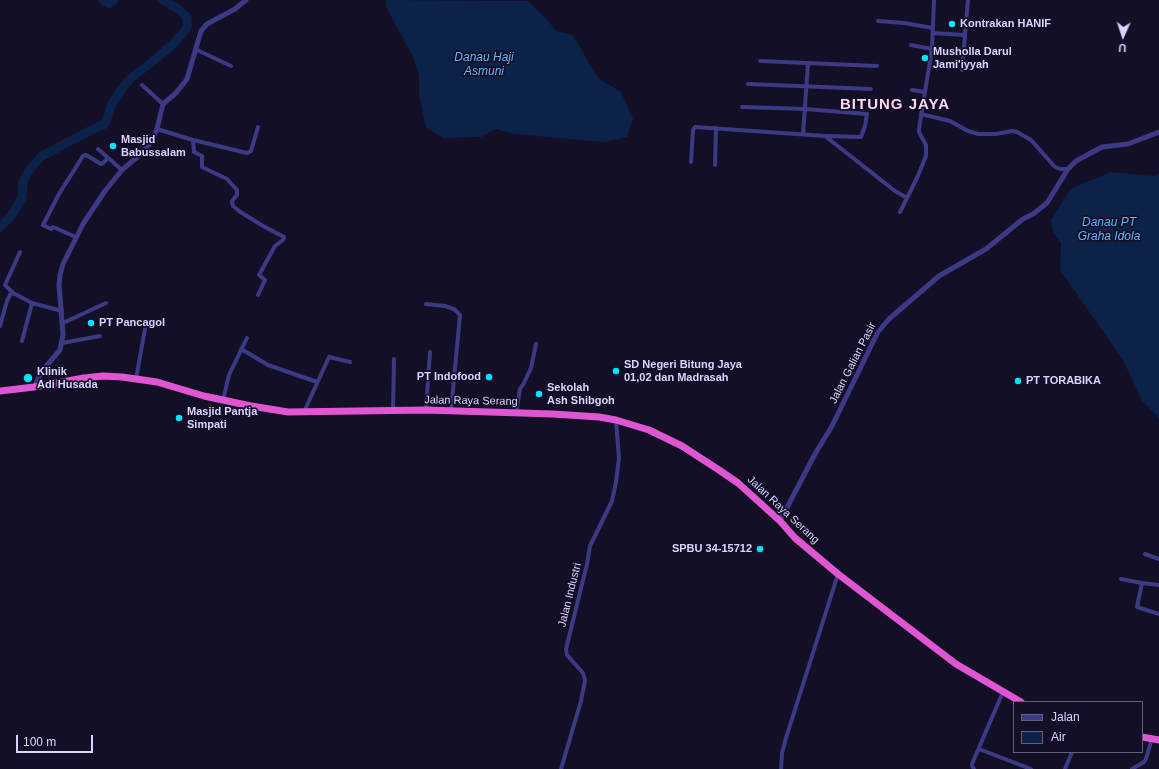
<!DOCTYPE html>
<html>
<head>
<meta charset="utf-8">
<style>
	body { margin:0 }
	#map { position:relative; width:1159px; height:769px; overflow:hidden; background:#130f26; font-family:Arial,sans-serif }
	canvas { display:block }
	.legend { position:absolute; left:1013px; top:701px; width:130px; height:52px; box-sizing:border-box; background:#130f26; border:1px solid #625e7d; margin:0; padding:5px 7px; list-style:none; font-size:12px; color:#d9d4ff }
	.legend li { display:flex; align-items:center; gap:8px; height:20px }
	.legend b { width:20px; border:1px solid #625e7d }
	.north { position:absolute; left:1103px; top:16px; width:40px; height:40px; -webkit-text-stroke:3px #130f26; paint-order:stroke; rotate:183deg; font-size:11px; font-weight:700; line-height:16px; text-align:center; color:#d9d4ff }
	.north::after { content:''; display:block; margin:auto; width:14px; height:18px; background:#d9d4ff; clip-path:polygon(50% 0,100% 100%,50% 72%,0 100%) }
	.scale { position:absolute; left:16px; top:735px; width:77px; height:18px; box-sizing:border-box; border:2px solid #d9d4ff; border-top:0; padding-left:5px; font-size:12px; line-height:14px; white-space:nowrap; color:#d9d4ff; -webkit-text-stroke:3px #130f26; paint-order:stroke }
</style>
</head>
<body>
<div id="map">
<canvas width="1159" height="769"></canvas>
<ul class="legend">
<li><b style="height:5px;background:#3d3a85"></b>Jalan</li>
<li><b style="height:11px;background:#0c2248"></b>Air</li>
</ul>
<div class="north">U</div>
<div class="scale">100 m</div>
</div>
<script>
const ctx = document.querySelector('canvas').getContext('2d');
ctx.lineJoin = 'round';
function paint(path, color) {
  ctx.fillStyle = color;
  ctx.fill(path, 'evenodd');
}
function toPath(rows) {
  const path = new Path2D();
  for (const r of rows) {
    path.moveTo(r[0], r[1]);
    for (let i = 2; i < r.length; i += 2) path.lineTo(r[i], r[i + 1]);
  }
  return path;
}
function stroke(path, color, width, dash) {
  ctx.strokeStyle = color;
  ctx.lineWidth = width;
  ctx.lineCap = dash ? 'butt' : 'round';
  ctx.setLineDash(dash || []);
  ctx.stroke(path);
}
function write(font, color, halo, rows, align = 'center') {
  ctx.font = font + ' Arial,sans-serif';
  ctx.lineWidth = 3.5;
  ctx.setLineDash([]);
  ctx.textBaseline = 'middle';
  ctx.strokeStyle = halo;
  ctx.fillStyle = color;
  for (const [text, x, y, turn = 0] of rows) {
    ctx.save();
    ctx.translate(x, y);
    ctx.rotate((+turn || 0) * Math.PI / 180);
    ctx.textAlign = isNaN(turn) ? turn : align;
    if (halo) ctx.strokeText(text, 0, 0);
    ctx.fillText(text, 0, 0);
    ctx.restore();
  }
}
const water = toPath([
	[386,0,527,1,545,17,556,31,573,35,598,78,621,92,633,118,627,137,604,142,514,134,496,129,481,137,443,138,426,128,419,95,419,74,412,55,386,7],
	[1111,172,1153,176,1159,174,1159,418,1142,401,1123,360,1060,270,1061,243,1053,232,1051,220,1070,189]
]);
const river = toPath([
	[103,0,109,4,114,0],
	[0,227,10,217,22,198,23,181,30,169,42,156,97,127,105,124,112,104,122,88,132,77,151,63,174,43,187,28,187,17,177,8,162,0]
]);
const minor = toPath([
	[878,21,904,23,933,28],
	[933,33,965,35],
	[911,45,932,49],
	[195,49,231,66],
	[760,61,877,66],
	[962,70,968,0],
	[748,84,871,89],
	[142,85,163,104],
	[912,90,925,92],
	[742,107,805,109,867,114,865,126,861,137,826,136],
	[921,114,950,121,968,131,978,134,996,134,1012,131,1017,132,1031,140,1055,167,1060,169,1068,169],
	[157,129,193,140,247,153,251,151,258,127],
	[803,134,808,64],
	[193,140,194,152,202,156,202,167,227,179,237,190,237,195,232,201,233,206,239,211,263,226,284,237,283,240,275,246,259,275,265,280,258,295],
	[98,149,122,170],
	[691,162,693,130,695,127,825,136,895,191,907,198],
	[715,165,716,128],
	[900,212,917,178,926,156,926,145,919,132,919,129,932,49,934,0],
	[76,237,53,227,51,229,43,225,59,194,83,156,86,155,101,164,103,163,108,158],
	[13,293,5,285,20,252],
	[426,304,445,306,454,309,460,315,451,411],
	[63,323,106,303],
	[0,326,7,301,10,295,13,293,32,303,62,311],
	[22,341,32,303],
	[62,343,100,336],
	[241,349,268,365,317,382],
	[136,379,145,329],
	[223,400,229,375,247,338],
	[426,410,430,352],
	[393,411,394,359],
	[304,412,329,357,350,362],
	[516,413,520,389,524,383,531,368,536,344],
	[1145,554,1159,559],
	[1121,579,1142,583,1137,607,1159,614],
	[1142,583,1159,585],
	[979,749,1031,769],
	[561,769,581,701,585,680,583,673,567,655,566,649,587,564,590,546,612,501,616,482,619,458,616,420],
	[781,769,782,753,786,738,838,574],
	[974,769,972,766,972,764,1003,692],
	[1065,769,1072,752],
	[1132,769,1144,762,1146,759,1152,738]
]);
const tertiary = toPath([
	[34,387,42,371,60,350,63,334,59,285,60,275,63,264,83,224,105,191,122,170,142,153,152,141,157,129,163,104,176,93,187,79,201,31,207,24,235,9,246,0],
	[780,521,815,454,832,426,873,342,878,332,889,319,939,276,986,249,1023,219,1033,214,1047,203,1068,169,1076,161,1102,147,1128,144,1159,132]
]);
const trunk = toPath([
	[0,391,34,387,84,378,103,376,122,377,157,382,204,396,251,406,288,412,426,410,553,414,599,417,616,420,649,430,682,446,719,470,738,483,780,521,795,538,838,574,956,664,1021,702],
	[1142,737,1159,740]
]);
const markers = [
	[952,24,4,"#00e5ff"],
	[925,58,4,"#00e5ff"],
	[113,146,4,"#00e5ff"],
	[91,323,4,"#00e5ff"],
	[616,371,4,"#00e5ff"],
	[489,377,4,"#00e5ff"],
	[28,378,5,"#00e5ff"],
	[1018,381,4,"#00e5ff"],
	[539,394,4,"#00e5ff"],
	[179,418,4,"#00e5ff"],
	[760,549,4,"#00e5ff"]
];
const poiNames = [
	["Kontrakan HANIF",960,24],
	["Musholla Darul",933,52],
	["Jami'iyyah",933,65],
	["Masjid",121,140],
	["Babussalam",121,153],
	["PT Pancagol",99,323],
	["SD Negeri Bitung Jaya",624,365],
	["01,02 dan Madrasah",624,378],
	["Klinik",37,372],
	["Adi Husada",37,385],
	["PT Indofood",481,377,"right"],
	["PT TORABIKA",1026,381],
	["Sekolah",547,388],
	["Ash Shibgoh",547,401],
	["Masjid Pantja",187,412],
	["Simpati",187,425],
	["SPBU 34-15712",752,549,"right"]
];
const streetNames = [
	["Jalan Galian Pasir",853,363,-63],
	["Jalan Raya Serang",471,401,1],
	["Jalan Raya Serang",783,510,43],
	["Jalan Industri",570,595,-76]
];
const waterNames = [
	["Danau Haji",484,58],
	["Asmuni",484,72],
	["Danau PT",1109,223],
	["Graha Idola",1109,237]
];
const districtNames = [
	["BITUNG JAYA",895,105]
];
paint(water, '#0c2248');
stroke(river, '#0c2248', 9);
stroke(minor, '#3d3a85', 4);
stroke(tertiary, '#3d3a85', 5);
stroke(trunk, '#e055d1', 7);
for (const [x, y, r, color] of markers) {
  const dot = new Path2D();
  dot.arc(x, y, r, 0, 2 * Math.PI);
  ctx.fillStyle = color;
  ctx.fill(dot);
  stroke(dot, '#130f26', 1.5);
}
write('bold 11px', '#d9d4ff', '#130f26', poiNames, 'left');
write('11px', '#d9d4ff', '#130f26', streetNames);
write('italic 12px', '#62b6ff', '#130f26', waterNames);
ctx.letterSpacing = '1px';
write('bold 15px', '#ffd6f0', '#130f26', districtNames);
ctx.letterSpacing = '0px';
</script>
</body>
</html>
